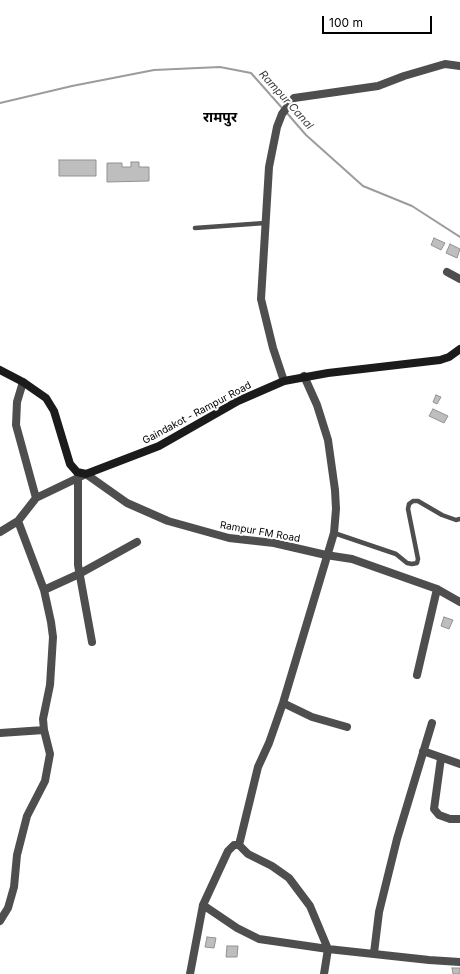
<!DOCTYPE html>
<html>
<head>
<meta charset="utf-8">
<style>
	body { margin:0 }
	#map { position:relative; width:460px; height:974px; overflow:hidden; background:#fff; font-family:Inter,sans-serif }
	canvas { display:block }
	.scale { position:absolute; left:322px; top:16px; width:110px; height:18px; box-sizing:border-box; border:2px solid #000; border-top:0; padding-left:5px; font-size:12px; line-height:14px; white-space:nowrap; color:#000; -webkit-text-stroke:3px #fff; paint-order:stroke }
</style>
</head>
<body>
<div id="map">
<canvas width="460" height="974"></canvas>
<div class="scale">100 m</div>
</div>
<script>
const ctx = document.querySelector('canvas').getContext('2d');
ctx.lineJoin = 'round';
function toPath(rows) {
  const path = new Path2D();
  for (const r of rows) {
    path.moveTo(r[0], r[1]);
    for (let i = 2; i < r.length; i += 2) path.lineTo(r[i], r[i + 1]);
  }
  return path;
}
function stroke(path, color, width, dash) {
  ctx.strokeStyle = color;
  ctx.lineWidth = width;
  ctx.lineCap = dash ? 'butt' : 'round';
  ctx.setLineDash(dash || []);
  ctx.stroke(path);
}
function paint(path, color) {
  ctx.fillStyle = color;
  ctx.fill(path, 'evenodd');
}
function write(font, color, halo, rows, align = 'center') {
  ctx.font = font + ' Inter,"Noto Sans Devanagari",sans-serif';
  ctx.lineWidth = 4;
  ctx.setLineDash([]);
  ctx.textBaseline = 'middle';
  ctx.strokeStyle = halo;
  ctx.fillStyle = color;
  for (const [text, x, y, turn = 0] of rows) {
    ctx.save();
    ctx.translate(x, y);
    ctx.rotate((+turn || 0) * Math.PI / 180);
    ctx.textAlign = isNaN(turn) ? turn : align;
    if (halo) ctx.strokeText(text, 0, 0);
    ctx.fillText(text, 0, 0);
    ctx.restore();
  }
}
const stream = toPath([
	[0,103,72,86,154,70,220,67,251,73,283,109],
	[286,112,306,135,363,186,412,206,460,237]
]);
const building = toPath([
	[59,160,96,160,96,176,59,176,59,160],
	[131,162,139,162,139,167,149,167,149,181,107,182,107,163,122,163,122,167,131,167,131,162],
	[434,238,445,243,441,250,431,245,434,238],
	[450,244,460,249,457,258,446,253,450,244],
	[436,395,441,397,437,404,433,402,436,395],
	[433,409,448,416,444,423,429,416,433,409],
	[444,617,453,620,449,629,441,626,444,617],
	[207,937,216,938,214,948,205,947,207,937],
	[227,946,238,946,237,957,226,957,227,946],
	[452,968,460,968,460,974,453,974,452,968]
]);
const service = toPath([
	[195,228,265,223],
	[334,533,396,554,407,563,412,564,417,563,418,559,408,509,409,504,413,501,418,501,442,515,456,520,460,519]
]);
const minor = toPath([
	[447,272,460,279],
	[284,381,273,348,261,299,269,167,277,127,282,114,294,98,378,86,404,76,445,64,460,66],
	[23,382,17,402,16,425,36,498],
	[78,477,78,565,92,642],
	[0,532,18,521,36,498,86,474,127,503,168,521,229,538,274,543,326,555,352,559,437,589,460,602],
	[44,590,79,574,137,542],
	[417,675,437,589],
	[283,703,312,717,347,727],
	[0,733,44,730],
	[423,751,460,764],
	[441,758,434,809,439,815,450,819,460,819],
	[239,845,258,767,269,743,283,703,334,533,336,509,335,490,328,440,317,405,304,376],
	[239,845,248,854,272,866,289,878,310,906,328,949,324,974],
	[203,905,237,928,259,939,328,949,429,960,460,962],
	[0,921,8,908,14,887,17,855,27,816,45,781,50,754,44,730,43,719,50,685,53,637,51,622,44,590,18,521],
	[374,953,379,912,397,839,432,723],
	[190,974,203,905,228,851,234,845,239,845]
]);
const secondary = toPath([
	[0,370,23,382,46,398,54,411,70,464,77,472,86,474,159,446,238,401,284,381,328,373,440,360,449,357,460,349]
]);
const streetNames = [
	["Gaindakot - Rampur Road",197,413,-28],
	["Rampur FM Road",260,532,10]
];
const waterNames = [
	["Rampur Canal",286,100,48]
];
const districtNames = [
	["रामपुर",220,118]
];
stroke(stream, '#9c9c9c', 2);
paint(building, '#bebebe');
stroke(building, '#929292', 1);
stroke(service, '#4e4e4e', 4.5);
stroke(minor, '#4e4e4e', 8);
stroke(secondary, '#1b1b1b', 8);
write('10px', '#000', '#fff', streetNames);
write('italic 11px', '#3d3d3d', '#fff', waterNames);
write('bold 14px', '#000', '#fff', districtNames);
</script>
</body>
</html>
